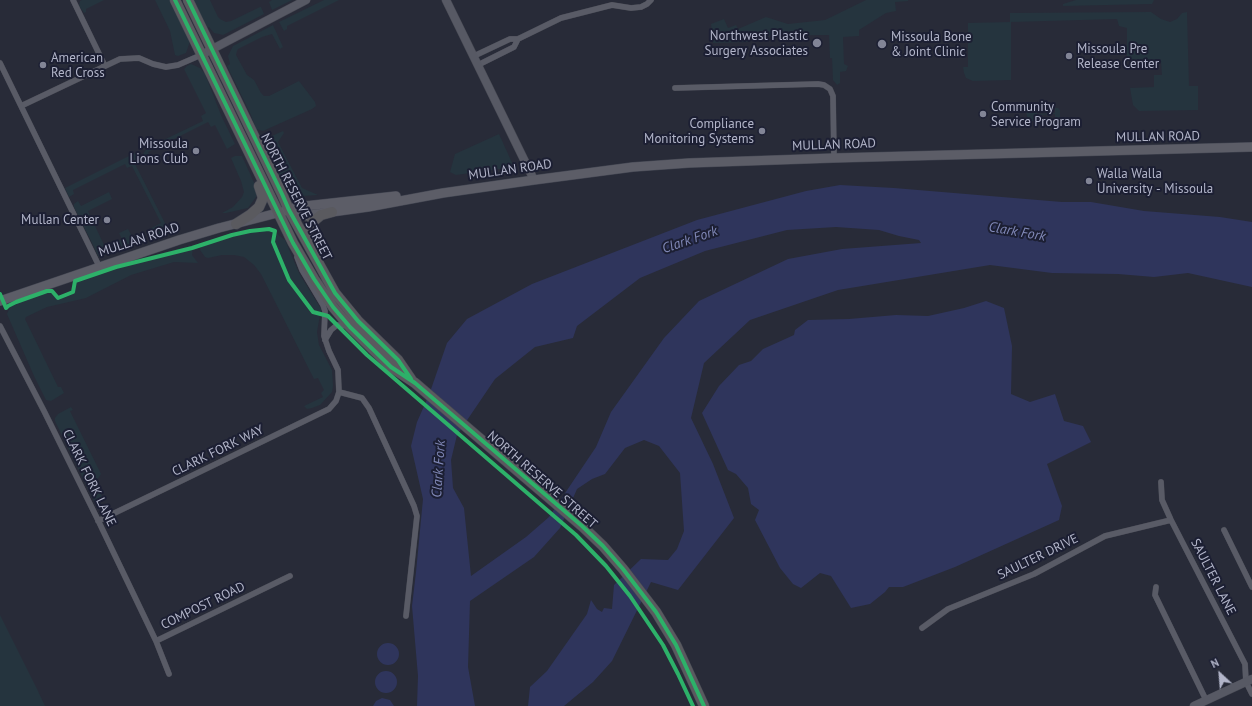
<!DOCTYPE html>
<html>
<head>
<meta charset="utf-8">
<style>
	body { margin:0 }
	#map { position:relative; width:1252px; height:706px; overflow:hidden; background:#282b38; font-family:"PT Sans",sans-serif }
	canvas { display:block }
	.north { position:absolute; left:1200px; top:654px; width:40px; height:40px; -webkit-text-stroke:3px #1c1f33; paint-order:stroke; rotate:334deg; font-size:11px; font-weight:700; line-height:16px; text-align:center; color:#b2b5c9 }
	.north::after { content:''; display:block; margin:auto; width:14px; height:18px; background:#b2b5c9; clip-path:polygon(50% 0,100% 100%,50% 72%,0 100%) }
</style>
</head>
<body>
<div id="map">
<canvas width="1252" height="706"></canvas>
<div class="north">N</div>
</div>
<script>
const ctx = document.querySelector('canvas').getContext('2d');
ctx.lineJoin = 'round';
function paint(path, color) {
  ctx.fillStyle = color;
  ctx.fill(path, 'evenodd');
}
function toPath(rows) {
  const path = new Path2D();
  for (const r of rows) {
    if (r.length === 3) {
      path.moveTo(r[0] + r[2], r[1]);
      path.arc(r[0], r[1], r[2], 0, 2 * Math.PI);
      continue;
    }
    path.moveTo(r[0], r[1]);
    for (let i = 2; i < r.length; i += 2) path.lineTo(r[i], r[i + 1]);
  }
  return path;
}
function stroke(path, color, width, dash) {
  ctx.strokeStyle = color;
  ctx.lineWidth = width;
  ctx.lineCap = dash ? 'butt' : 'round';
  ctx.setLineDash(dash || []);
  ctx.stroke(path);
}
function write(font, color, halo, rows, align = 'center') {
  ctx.font = font + ' "PT Sans",sans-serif';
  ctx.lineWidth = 4;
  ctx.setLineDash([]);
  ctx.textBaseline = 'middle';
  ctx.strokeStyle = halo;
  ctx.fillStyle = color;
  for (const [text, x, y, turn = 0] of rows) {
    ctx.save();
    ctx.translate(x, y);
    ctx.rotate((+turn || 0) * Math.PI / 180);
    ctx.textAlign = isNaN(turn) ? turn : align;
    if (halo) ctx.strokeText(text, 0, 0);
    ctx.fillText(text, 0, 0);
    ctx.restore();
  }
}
const green = toPath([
	[82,0,104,0,86,9,86,12,84,13,79,6,80,1],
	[155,0,170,0,190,41,186,53,178,56,175,55,170,31],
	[192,0,210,0,218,17,220,19,226,22,231,21,260,7,261,7,264,14,223,35,219,34,214,33,209,27,206,29],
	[272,0,292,0,272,10,269,2],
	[324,0,339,0,287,26,287,29,284,31,279,22],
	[866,0,908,0,908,1,895,2,896,11,886,13,859,30,859,36,843,37,844,64,848,66,846,71,840,72,840,83,837,85,833,80,832,58,830,58,829,35,749,36,748,42,713,43,711,24,724,19,728,28,736,25,738,29,766,17,788,24,825,20],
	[1076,0,1154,0,1152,4,1063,6,1063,4],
	[1151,12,1161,19,1170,22,1177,19,1182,13,1187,12,1189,86,1198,86,1198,110,1139,111,1133,105,1130,88,1154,87,1154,75,1162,75,1161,61,1127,61,1127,28,1119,26,1117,19,1011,22,1011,80,973,81,966,78,964,73,963,67,968,67,968,23,1010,22,1010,13],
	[273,25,283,47,280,49,272,34,262,37,238,49,237,51,236,55,247,75,254,80,261,93,264,96,269,96,299,81,315,102,316,106,312,109,263,131,256,129,251,115,227,66,230,64,228,56,233,46],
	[191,64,200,68,205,74,221,115,235,144,227,149,215,125,211,127,208,122,148,152,150,156,146,159,143,154,147,148,203,121,201,116,206,113,184,69,187,66],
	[1033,108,1036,108,1037,114,1055,113,1055,108,1058,108,1060,110,1060,118,1055,120,1055,114,1037,115,1037,121,1031,121,1028,119,1026,112],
	[283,131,284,133,278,142,302,188,318,195,302,196,295,194,281,184,263,146,265,139],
	[499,134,514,167,456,175,450,172,455,154],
	[135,153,140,162,135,164,169,231,150,240,146,231,161,223,132,166,127,168,125,164,73,190,74,194,69,197,65,188],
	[235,156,242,156,257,189,256,197,248,208,226,213,222,213,233,207,242,197,244,192,241,181,231,158],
	[109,192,112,199,88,211,105,247,122,239,119,233,128,229,136,244,99,257,74,207,74,204,78,201,81,206],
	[259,230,268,230,276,233,285,240,299,273,321,309,317,332,318,339,319,345,332,370,333,386,332,392,320,405,312,408,307,409,304,406,323,397,321,393,324,390,318,378,314,379,261,274,254,265,244,257,234,255,222,255,208,258,205,257,200,250,201,247,207,244],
	[193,249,192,255,198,263,174,262,131,275,86,298,47,307,26,317,25,319,58,387,61,387,64,393,51,401,46,400,34,376,7,314,10,307,17,302,51,291,57,298,74,293,75,281,140,262],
	[71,407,73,410,70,411,101,474,97,480,96,484,103,498,95,501,94,501,55,421,55,418,58,414],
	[0,615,38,691,45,706,0,706]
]);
const water = toPath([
	[840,185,894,188,1062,202,1091,202,1144,211,1220,217,1252,222,1252,287,1188,273,1154,277,1118,274,1052,273,990,265,838,290,750,320,704,363,691,418,713,464,734,518,678,590,651,582,612,661,593,682,564,706,528,706,530,687,547,671,587,614,591,600,597,609,602,612,604,608,612,609,614,585,641,559,668,560,677,549,684,531,680,473,659,446,644,440,625,448,605,474,592,479,577,489,560,528,534,557,470,601,468,667,475,706,417,706,418,676,412,606,416,572,423,499,411,446,417,422,429,395,447,343,467,319,532,284,697,220,806,191],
	[836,227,879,230,899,236,919,240,921,243,842,249,788,259,699,301,664,338,611,412,596,447,549,517,526,537,471,576,464,508,453,488,451,460,457,435,495,379,535,347,573,338,577,326,640,278,705,251,787,230],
	[986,301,1004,308,1012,346,1011,394,1030,402,1055,394,1064,421,1083,426,1091,442,1047,464,1062,506,1059,520,955,567,903,587,889,587,885,592,870,604,851,608,831,576,820,573,801,588,793,584,780,568,755,520,759,510,751,504,748,488,736,474,728,470,702,413,719,386,739,365,751,361,763,349,794,335,795,330,808,320,849,319,896,315,928,316,964,308],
	[388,654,11],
	[386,682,11],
	[382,698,390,700,394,706,373,706,376,701]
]);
const street = toPath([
	[73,0,105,66],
	[474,56,510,39,518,39,561,18,612,5,631,8,641,7,647,4,651,0],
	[0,63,99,266],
	[478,65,514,47,518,39],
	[675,88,818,84,824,85,830,89,833,96,834,158],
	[21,106,120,59,139,58,153,64,166,67,178,65,201,55],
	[297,257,302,270,323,305,325,311,324,336,329,351,338,370,339,392,362,398,369,408,414,506,417,516,406,616],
	[0,326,44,411,96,516,156,641,169,674],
	[325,340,331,330,337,325,349,326],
	[1161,482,1162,500,1171,520,1245,664,1246,682,1252,694],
	[98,521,183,480,329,409,336,401,339,392],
	[1224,530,1252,587],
	[1156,587,1155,595,1206,700],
	[922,628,948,609,1034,574,1105,536,1171,520],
	[156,641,290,576]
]);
const secondary = toPath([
	[446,0,534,180],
	[201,55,306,0],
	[1194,706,1252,679]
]);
const primary = toPath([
	[289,210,303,216,368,207,443,193,534,180,633,167,689,163,834,158,1252,147],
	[0,301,179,240,219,228,289,210,296,207,396,196]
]);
const highway = toPath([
	[175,0,293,243,314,279,333,307,350,327,391,367,415,383,582,526,603,546,623,569,656,612,676,645,704,706],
	[188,0,282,194,289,210,335,293,358,321,398,360,411,379],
	[236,224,250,215,259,207,263,198,259,186],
	[311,243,308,234,309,225,321,215,332,212]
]);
const cycleway = toPath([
	[175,0,293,243,314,279,333,307,350,327,391,367,415,383,582,526,603,546,623,569,656,612,676,645,704,706],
	[188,0,282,194,289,210,335,293,358,321,398,360,411,379],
	[0,294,6,308,8,306,16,302,47,291,52,291,58,298,73,292,75,281,116,267,192,248,232,235,250,231,269,229,275,231,273,242,289,280,313,312,328,316,367,355,576,535,606,566,630,596,663,645,678,674,693,706]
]);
const markers = [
	[817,43,5,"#828596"],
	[882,44,5,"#828596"],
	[1069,56,4,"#828596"],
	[43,65,4,"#828596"],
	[983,114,4,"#828596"],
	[762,131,4,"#828596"],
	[196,151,4,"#828596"],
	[1089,181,4,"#828596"],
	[107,220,4,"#828596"]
];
const poiNames = [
	["Northwest Plastic",808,36,"right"],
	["Surgery Associates",808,51,"right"],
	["Missoula Bone",891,37],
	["& Joint Clinic",891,52],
	["Missoula Pre",1077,49],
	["Release Center",1077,64],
	["American",51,58],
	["Red Cross",51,73],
	["Community",991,107],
	["Service Program",991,122],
	["Compliance",754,124,"right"],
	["Monitoring Systems",754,139,"right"],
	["Missoula",188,144,"right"],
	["Lions Club",188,159,"right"],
	["Walla Walla",1097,174],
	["University - Missoula",1097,189],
	["Mullan Center",99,220,"right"]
];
const streetNames = [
	["MULLAN ROAD",1158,137,-1],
	["MULLAN ROAD",834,145,-2],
	["MULLAN ROAD",510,170,-8],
	["NORTH RESERVE STREET",296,197,63],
	["MULLAN ROAD",139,240,-18],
	["CLARK FORK WAY",218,451,-26],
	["CLARK FORK LANE",89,478,64],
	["NORTH RESERVE STREET",542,480,41],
	["SAULTER DRIVE",1038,557,-26],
	["SAULTER LANE",1213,577,63],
	["COMPOST ROAD",203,606,-26]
];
const waterNames = [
	["Clark Fork",1017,232,10],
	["Clark Fork",690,240,-19],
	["Clark Fork",439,469,-86]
];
paint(green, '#25343e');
paint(water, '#2f355c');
stroke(street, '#454751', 6);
stroke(secondary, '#454751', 9);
stroke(primary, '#434652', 10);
stroke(highway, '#454853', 11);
stroke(street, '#595b66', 5.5);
stroke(secondary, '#575964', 8);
stroke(primary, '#5c5d67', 9);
stroke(highway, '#5a5a5f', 10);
stroke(cycleway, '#2db169', 4);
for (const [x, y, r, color] of markers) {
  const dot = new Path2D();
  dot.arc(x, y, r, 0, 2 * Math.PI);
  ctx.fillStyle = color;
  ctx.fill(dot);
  stroke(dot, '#1c1f33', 1.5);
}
write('13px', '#b2b5c9', '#1c1f33', poiNames, 'left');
write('13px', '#b2b5c9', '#1c1f33', streetNames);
write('italic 14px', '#8088b7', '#1c1f33', waterNames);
</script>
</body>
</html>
